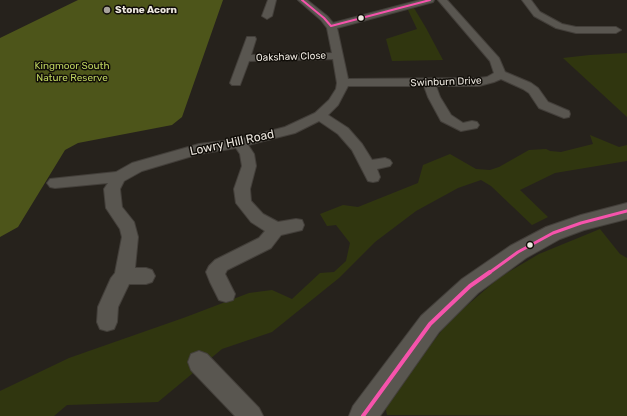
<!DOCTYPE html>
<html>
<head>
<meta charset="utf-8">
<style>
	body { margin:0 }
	canvas { display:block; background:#26221c }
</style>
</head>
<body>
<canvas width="627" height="416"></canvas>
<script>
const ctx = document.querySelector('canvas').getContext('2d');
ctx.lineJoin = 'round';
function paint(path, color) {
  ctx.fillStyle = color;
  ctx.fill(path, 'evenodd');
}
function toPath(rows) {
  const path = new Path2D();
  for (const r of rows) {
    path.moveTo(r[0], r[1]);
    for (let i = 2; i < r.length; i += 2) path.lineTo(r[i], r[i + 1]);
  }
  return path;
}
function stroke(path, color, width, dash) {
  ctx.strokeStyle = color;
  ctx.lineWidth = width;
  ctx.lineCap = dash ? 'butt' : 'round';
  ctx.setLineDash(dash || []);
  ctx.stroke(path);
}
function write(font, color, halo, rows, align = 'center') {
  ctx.font = font + ' Rubik,sans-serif';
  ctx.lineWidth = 3;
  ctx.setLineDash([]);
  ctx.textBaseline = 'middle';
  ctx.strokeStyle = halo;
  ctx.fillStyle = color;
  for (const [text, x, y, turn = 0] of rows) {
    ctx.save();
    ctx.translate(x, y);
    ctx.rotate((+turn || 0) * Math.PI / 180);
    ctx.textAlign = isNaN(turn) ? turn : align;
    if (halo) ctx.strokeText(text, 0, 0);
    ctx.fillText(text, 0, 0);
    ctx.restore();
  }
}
const green = toPath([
	[414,8,426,28,443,60,392,61,386,39,417,29,408,10],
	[627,53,627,117,563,58,590,55],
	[590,135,619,147,627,145,627,161,555,173,520,190,548,217,532,225,491,186,481,180,458,188,416,211,375,242,339,278,272,332,222,349,158,402,67,405,54,416,0,416,0,391,69,358,186,317,249,293,272,290,292,299,320,273,334,272,346,261,350,243,336,225,327,226,320,214,343,205,358,207,418,183,423,165,450,154,476,169,490,170,499,167,529,150,546,149,550,151,561,152,593,144],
	[600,229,620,254,627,258,627,416,387,415,385,405,449,321,500,277,539,254]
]);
const forest = toPath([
	[78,0,223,0,182,117,172,125,78,143,65,150,18,227,0,237,0,38]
]);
const minor = toPath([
	[268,0,276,0,272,16,267,19,262,16,268,0],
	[298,0,307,0,327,16,333,23,420,0,434,0,433,2,337,28,348,79,479,78,487,77,494,73,490,61,438,0,447,0,499,58,505,72,531,83,538,88,548,102,569,111,570,114,569,117,564,118,539,108,529,93,523,89,501,79,494,82,479,86,436,86,440,97,451,115,463,123,472,121,477,122,479,125,477,128,461,131,441,121,428,97,424,86,348,86,338,105,328,115,348,128,362,144,372,160,385,158,390,160,392,163,390,166,377,169,380,177,378,181,373,182,368,181,352,150,338,134,319,121,295,133,248,145,254,154,256,166,250,189,251,201,263,214,278,222,296,219,302,220,304,225,302,230,281,235,271,248,227,270,225,274,235,294,233,300,226,302,219,300,210,282,206,272,209,266,215,260,259,238,265,231,251,222,236,203,234,189,242,166,240,154,236,148,199,154,142,171,124,181,120,189,122,207,134,222,138,237,135,268,146,268,152,270,155,276,152,282,146,284,129,284,118,307,117,322,114,329,107,331,100,329,97,322,98,307,111,278,115,273,122,237,120,229,106,208,104,189,108,183,55,188,50,187,47,183,50,179,116,172,132,163,199,144,240,139,285,127,315,113,329,100,336,89,337,83,333,59,249,61,240,85,232,85,230,83,247,37,255,37,256,39,251,55,332,53,327,28,321,20,298,0],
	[522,0,531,0,540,12,562,24,576,27,616,27,621,30,616,33,576,33,556,28,534,16,522,0],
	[199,351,207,354,259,408,263,416,235,416,191,370,188,362,191,354,199,351]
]);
const tertiary = toPath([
	[627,203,627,219,584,230,560,239,526,258,478,293,439,332,380,416,349,416,353,406,421,316,462,279,510,246,546,227,581,215,627,203]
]);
const bus1Far2 = toPath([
	[302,0,324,18,331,26,430,0]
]);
const bus1Far1 = toPath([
	[489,273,518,252,553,233,581,223,627,211]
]);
const bus1 = toPath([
	[363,416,430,324,470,286,490,272]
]);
const markers = [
	[107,10,4,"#a7a29b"],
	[361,18,3.5,"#ece7df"],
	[530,245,3.5,"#ece7df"]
];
const farPoinames = [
	["Stone Acorn",115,10]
];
const farStreetnames = [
	["Oakshaw Close",291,57,-2],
	["Swinburn Drive",446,82,-2]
];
const farParknames = [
	["Kingmoor South",72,66],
	["Nature Reserve",72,78]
];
const streetNames = [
	["Lowry Hill Road",232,143,-12]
];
paint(green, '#30360f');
paint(forest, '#4d551a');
stroke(minor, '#433f3a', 2);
stroke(tertiary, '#433f3a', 2);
paint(minor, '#595650');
paint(tertiary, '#595650');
stroke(bus1Far2, '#f653ac', 2);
stroke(bus1Far1, '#f653ac', 3);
stroke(bus1, '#f653ac', 4);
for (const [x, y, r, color] of markers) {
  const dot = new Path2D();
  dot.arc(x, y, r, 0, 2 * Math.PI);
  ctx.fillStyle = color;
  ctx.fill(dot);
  stroke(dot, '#100d08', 1.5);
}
write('bold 10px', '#ece7df', '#100d08', farPoinames, 'left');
write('10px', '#ece7df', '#100d08', farStreetnames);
write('10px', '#bdd25e', '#100d08', farParknames);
write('12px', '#ece7df', '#100d08', streetNames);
</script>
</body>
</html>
